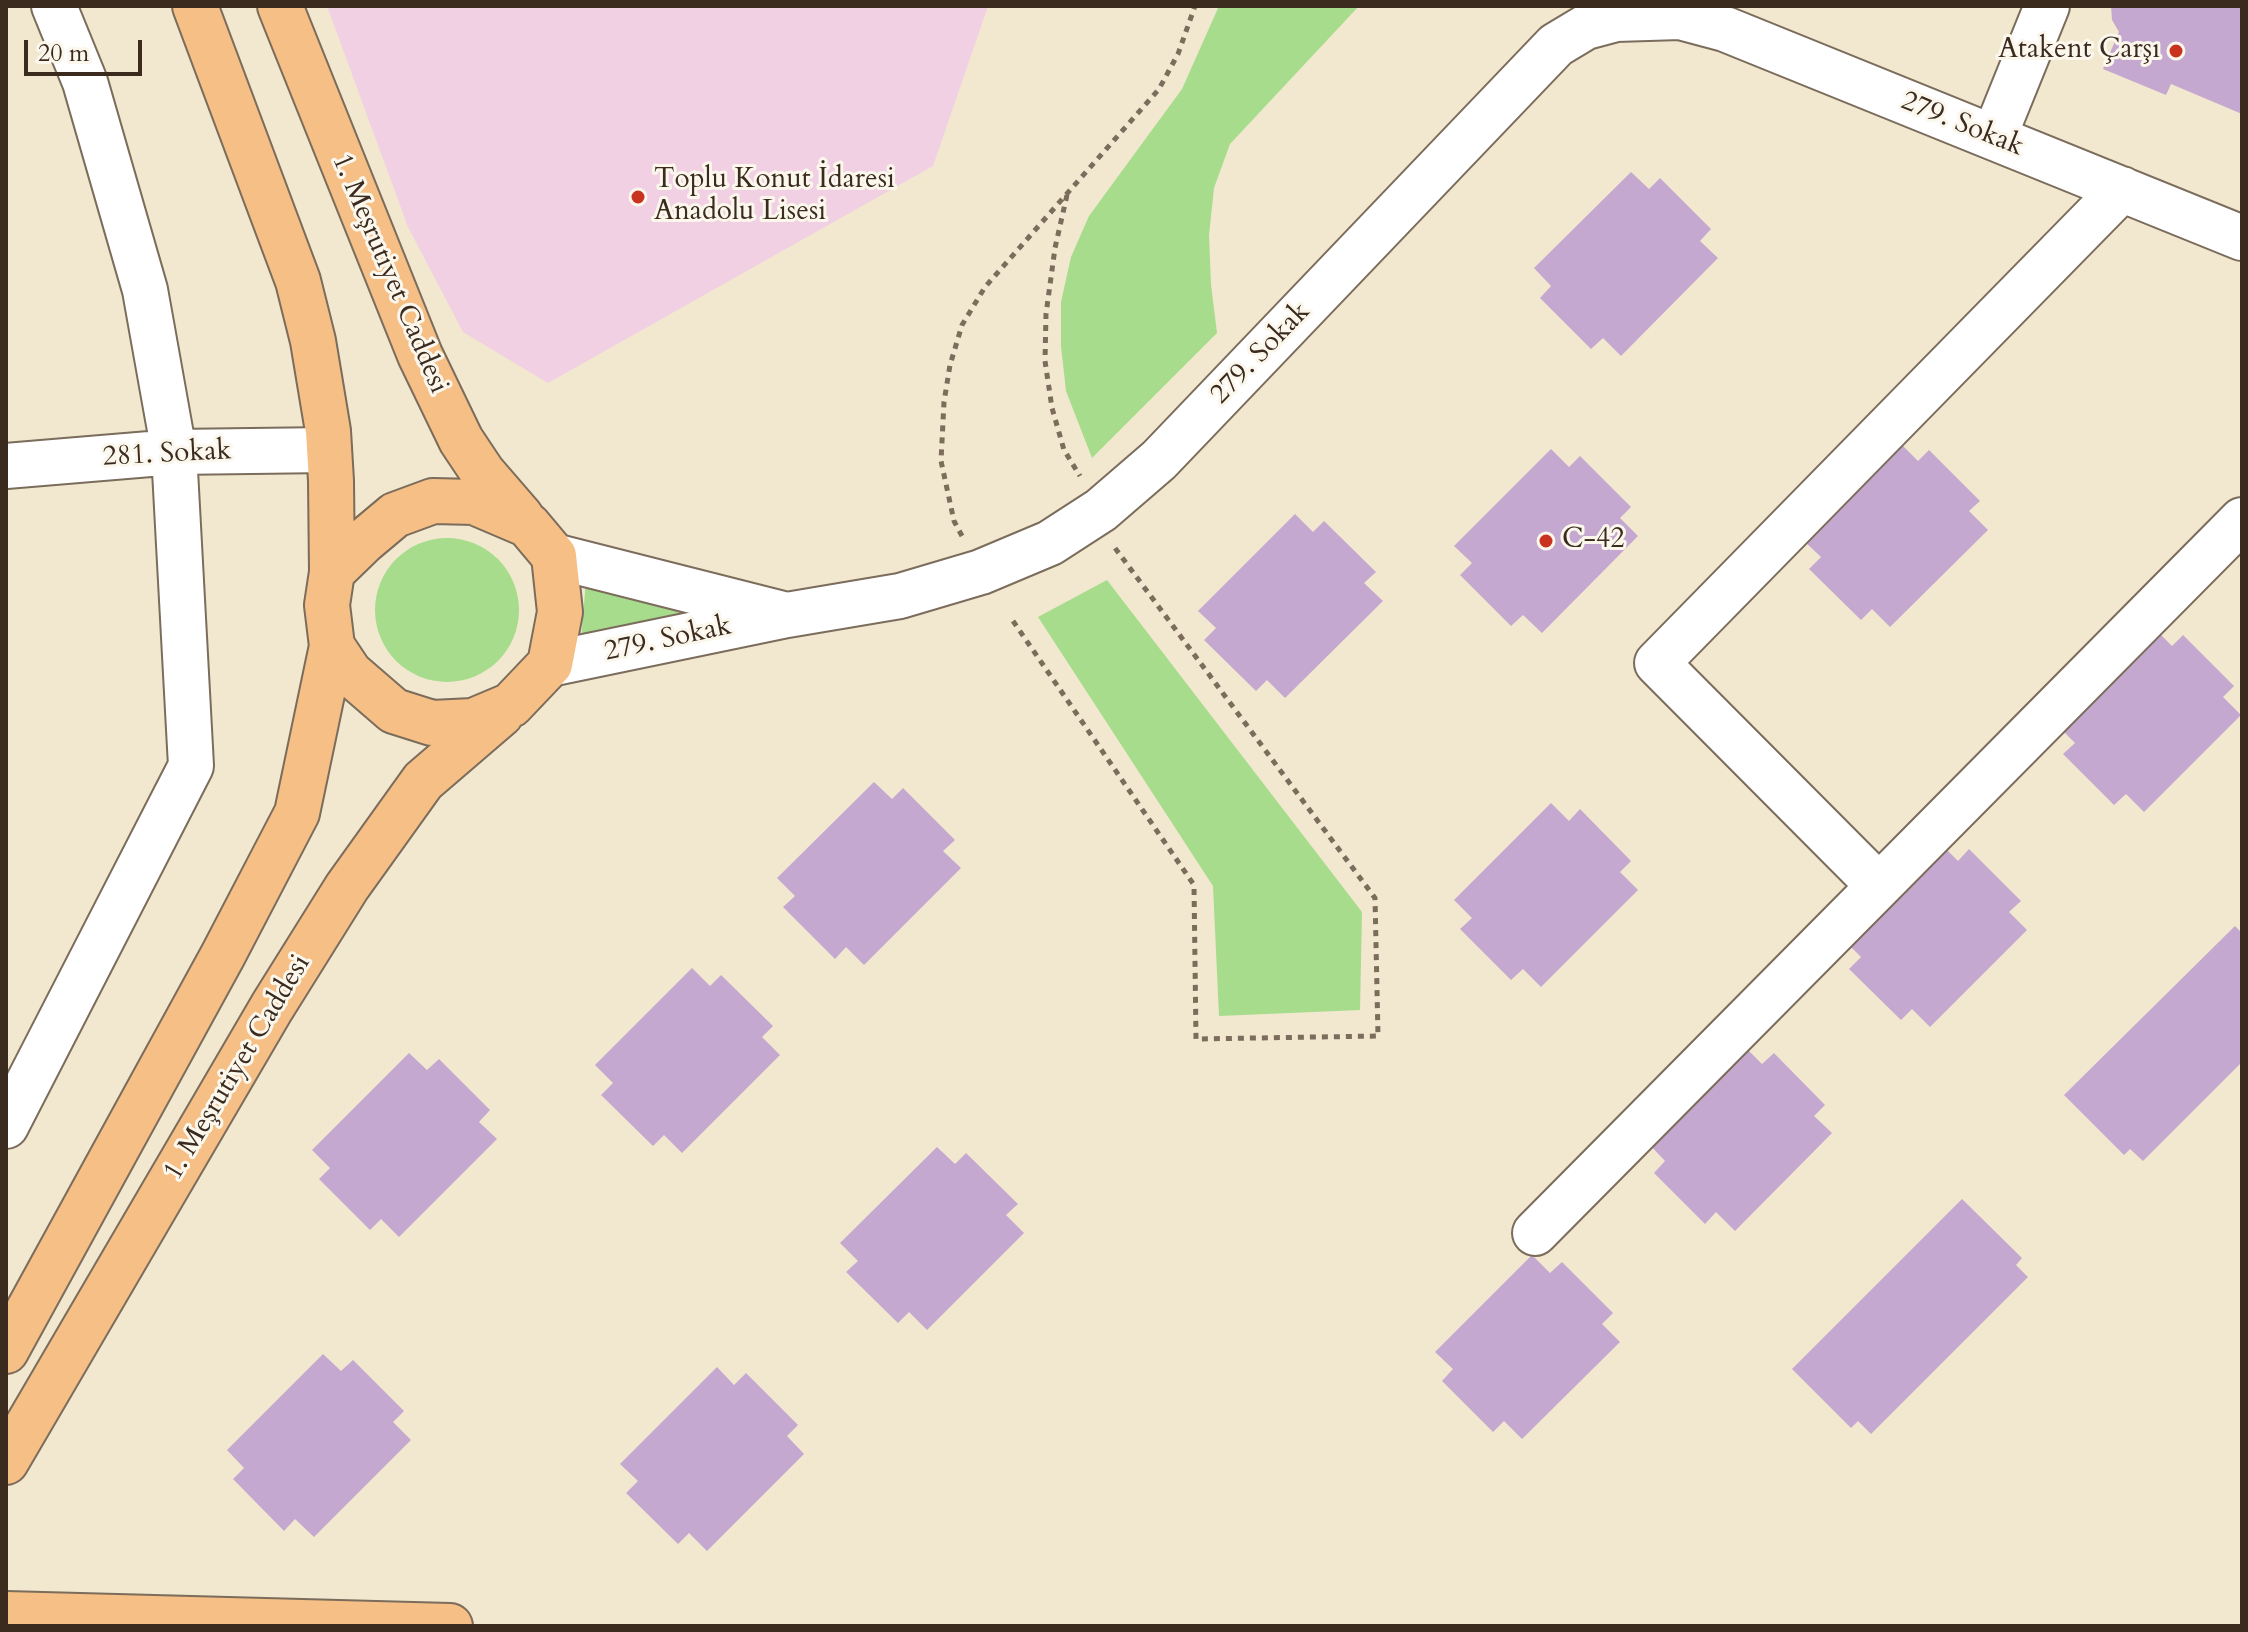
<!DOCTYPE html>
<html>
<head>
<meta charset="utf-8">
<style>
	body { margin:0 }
	#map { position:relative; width:2248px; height:1632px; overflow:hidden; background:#f1e8cf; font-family:Cardo,serif }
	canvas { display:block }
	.frame { position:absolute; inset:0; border:8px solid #3b2a1e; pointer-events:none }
	.scale { position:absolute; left:24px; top:40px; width:118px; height:36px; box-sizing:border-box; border:4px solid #3b2a1e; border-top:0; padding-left:10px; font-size:24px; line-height:28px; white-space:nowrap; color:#3b2a1e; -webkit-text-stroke:6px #fbf7ec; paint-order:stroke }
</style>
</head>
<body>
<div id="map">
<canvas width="2248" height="1632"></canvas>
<div class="frame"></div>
<div class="scale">20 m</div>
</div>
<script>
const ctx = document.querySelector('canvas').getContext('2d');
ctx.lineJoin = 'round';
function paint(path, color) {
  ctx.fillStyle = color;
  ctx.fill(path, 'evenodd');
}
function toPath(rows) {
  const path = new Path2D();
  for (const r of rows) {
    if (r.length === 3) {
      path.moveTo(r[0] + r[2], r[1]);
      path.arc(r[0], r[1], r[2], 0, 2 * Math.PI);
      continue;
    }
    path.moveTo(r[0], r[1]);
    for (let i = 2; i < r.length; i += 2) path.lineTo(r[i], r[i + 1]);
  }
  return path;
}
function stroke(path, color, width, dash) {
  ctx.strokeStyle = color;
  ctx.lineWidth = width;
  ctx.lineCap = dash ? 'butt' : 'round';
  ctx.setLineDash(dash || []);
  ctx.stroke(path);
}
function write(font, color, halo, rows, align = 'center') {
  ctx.font = font + ' Cardo,serif';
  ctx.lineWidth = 6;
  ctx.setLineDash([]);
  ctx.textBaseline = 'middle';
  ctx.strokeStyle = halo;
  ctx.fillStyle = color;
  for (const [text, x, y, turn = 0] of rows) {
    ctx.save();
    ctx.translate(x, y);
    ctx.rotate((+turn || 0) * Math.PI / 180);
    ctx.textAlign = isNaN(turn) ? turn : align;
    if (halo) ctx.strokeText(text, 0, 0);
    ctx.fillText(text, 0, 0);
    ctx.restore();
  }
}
const built = toPath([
	[327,6,988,6,933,166,548,383,463,332,408,227]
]);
const green = toPath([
	[1219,6,1359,6,1230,144,1214,188,1209,235,1211,285,1217,333,1092,458,1066,391,1061,346,1061,302,1071,257,1089,216,1182,89],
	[447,610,72],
	[586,580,719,616,581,641],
	[1107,580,1362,912,1360,1010,1219,1016,1213,886,1038,617]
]);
const building = toPath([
	[2111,6,2242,6,2242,114,2171,84,2166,95,2103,69,2119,32,2112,20],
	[1631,172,1649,189,1660,178,1711,229,1700,241,1718,258,1621,356,1603,338,1591,349,1540,298,1551,286,1534,268],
	[1900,443,1918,461,1929,450,1980,501,1969,511,1988,530,1890,627,1872,609,1861,620,1809,569,1821,557,1803,540],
	[1551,449,1569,467,1580,456,1631,507,1620,518,1638,536,1542,633,1523,615,1511,626,1460,575,1472,563,1454,546],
	[1295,514,1313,532,1324,521,1376,572,1364,583,1383,601,1285,698,1267,680,1256,691,1204,640,1216,628,1198,611],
	[2154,628,2172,646,2183,635,2234,686,2223,697,2241,715,2144,812,2126,794,2114,805,2063,754,2075,743,2057,725],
	[874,782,892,799,903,788,955,840,943,851,961,868,864,965,846,947,835,959,783,907,795,896,777,878],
	[1551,803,1569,821,1580,809,1631,861,1620,872,1638,890,1541,987,1523,969,1511,980,1460,929,1472,918,1454,900],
	[1940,843,1958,861,1969,849,2021,901,2009,912,2027,930,1930,1027,1912,1009,1901,1020,1849,969,1861,957,1843,939],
	[2235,926,2242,933,2242,1062,2143,1161,2130,1149,2124,1155,2064,1095],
	[692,968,710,986,721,975,773,1026,762,1037,780,1055,682,1153,664,1135,653,1146,601,1095,613,1083,595,1065],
	[1745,1047,1762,1064,1774,1053,1825,1105,1814,1116,1832,1133,1735,1231,1716,1212,1705,1224,1654,1173,1665,1161,1648,1143],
	[409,1053,427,1070,439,1059,490,1110,479,1122,497,1139,399,1237,381,1219,370,1230,319,1179,330,1168,312,1150],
	[937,1147,955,1164,966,1153,1018,1204,1006,1215,1024,1233,927,1330,909,1312,898,1323,846,1272,858,1261,840,1243],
	[1962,1199,2022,1258,2016,1265,2028,1277,1871,1434,1858,1421,1851,1428,1792,1369],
	[1532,1255,1550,1273,1562,1262,1613,1313,1602,1324,1620,1342,1522,1439,1504,1421,1493,1432,1442,1381,1453,1369,1435,1352],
	[323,1354,341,1371,353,1360,404,1411,393,1422,411,1440,314,1537,295,1519,284,1531,233,1479,244,1468,227,1450],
	[717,1367,734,1385,746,1373,798,1425,787,1436,804,1454,707,1551,689,1533,678,1544,626,1493,638,1481,620,1464]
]);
const path = toPath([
	[1067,195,1055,248,1046,314,1045,361,1052,408,1064,450,1080,476],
	[962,536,954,521,941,461,944,402,950,365,962,325,985,287,1159,89,1178,54,1195,6],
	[1013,621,1194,885,1196,1039,1378,1036,1375,898,1115,548]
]);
const minor = toPath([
	[1994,137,2047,6],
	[6,466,174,452,329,450],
	[787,615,900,596,981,572,1050,543,1101,510,1159,460,1556,45,1586,27,1616,19,1680,17,1725,29,2242,238],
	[550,664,787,615,554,556],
	[1879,886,1657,663,2122,189],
	[6,1126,191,766,174,452,145,290,85,82,54,6],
	[1535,1233,2242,520]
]);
const major = toPath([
	[195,6,298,281,313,341,328,431,331,481,332,572,327,605,332,646,350,673,394,711,432,723,473,721,511,705,550,664,560,612,554,556,528,525,474,502,433,501,395,515,364,541,332,572],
	[280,6,420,355,461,440,483,473,521,517],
	[6,1351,223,955,297,813,332,646],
	[6,1462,272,1007,347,887,423,781,501,714],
	[6,1614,450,1626]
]);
const markers = [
	[2176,51,8,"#c8321e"],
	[638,197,8,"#c8321e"],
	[1546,541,8,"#c8321e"]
];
const poiNames = [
	["Atakent Çarşı",2160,51,"right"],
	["Toplu Konut İdaresi",654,181],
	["Anadolu Lisesi",654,213],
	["C-42",1562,541]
];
const streetNames = [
	["279. Sokak",1962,125,22],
	["1. Meşrutiyet Caddesi",389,274,67],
	["279. Sokak",1261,354,-46],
	["281. Sokak",167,455,-3],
	["279. Sokak",668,640,-12],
	["1. Meşrutiyet Caddesi",238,1068,-59]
];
paint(built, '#f1d0e3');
paint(green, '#a6dc8c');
paint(building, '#c5a8d0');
stroke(minor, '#7b6c5c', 48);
stroke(major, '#7b6c5c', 48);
stroke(path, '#7b6c5c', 5, [6, 6]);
stroke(minor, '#fff', 44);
stroke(major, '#f5bf86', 44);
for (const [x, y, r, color] of markers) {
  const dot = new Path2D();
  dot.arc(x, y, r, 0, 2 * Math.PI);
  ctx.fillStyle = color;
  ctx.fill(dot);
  stroke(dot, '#fbf7ec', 3);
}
write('28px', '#3b2a1e', '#fbf7ec', poiNames, 'left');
write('28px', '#3b2a1e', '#fbf7ec', streetNames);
</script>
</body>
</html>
